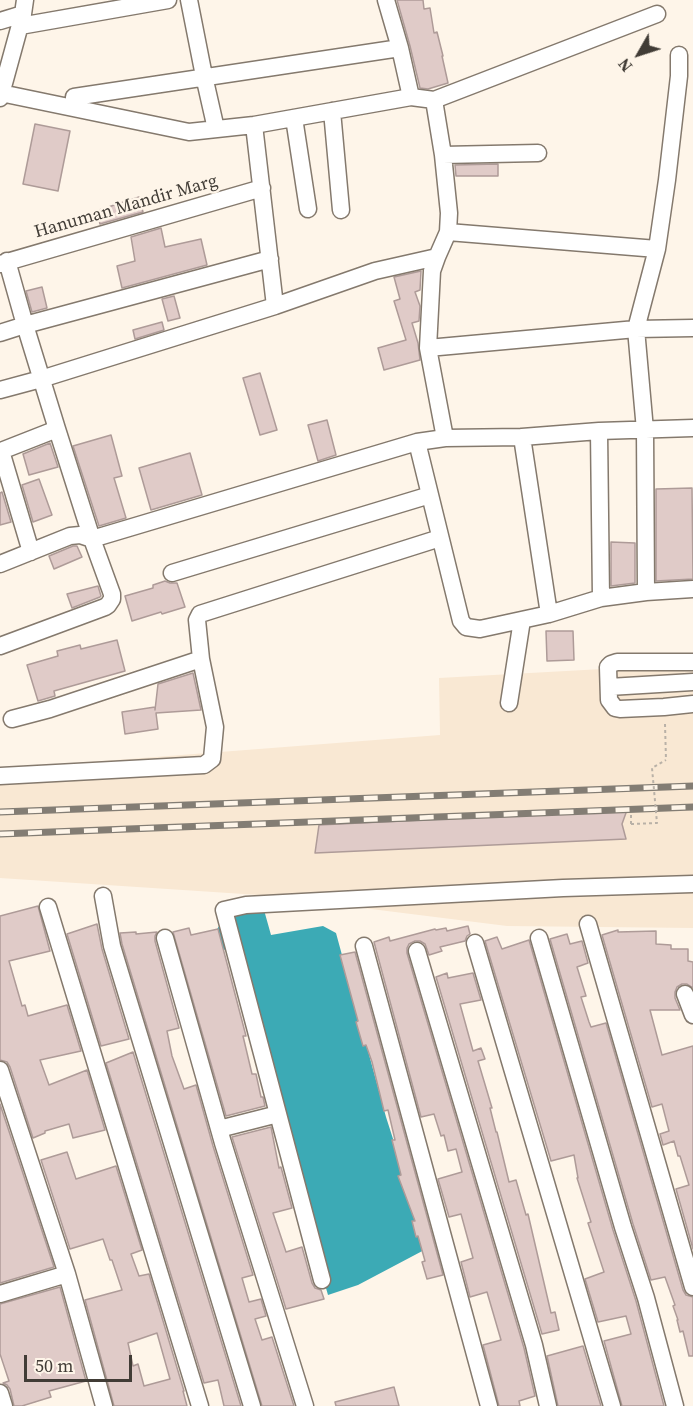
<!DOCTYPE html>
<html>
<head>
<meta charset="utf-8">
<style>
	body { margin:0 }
	#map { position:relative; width:693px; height:1406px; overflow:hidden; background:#fef5e9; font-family:"Source Serif 4",serif }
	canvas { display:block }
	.north { position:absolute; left:609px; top:24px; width:60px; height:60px; -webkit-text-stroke:4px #fef5e9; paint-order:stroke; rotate:231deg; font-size:16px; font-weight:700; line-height:24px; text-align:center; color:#413c36 }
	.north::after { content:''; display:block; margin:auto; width:21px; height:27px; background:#413c36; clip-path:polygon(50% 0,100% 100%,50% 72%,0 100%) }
	.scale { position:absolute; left:24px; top:1355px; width:108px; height:27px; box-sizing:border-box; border:3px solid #413c36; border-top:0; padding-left:8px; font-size:18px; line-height:21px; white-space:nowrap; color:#413c36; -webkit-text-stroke:4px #fef5e9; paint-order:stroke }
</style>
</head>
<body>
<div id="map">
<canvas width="693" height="1406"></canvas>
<div class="north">N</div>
<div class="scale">50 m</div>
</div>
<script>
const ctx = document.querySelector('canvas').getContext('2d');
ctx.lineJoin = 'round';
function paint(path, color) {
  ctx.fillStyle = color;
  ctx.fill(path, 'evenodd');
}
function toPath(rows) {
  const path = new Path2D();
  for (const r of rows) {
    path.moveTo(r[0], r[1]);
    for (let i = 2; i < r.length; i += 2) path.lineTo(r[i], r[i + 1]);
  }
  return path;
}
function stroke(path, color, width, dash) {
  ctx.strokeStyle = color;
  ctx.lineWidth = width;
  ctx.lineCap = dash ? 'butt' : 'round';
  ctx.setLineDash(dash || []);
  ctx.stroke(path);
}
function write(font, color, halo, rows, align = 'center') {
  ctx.font = font + ' "Source Serif 4",serif';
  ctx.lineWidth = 5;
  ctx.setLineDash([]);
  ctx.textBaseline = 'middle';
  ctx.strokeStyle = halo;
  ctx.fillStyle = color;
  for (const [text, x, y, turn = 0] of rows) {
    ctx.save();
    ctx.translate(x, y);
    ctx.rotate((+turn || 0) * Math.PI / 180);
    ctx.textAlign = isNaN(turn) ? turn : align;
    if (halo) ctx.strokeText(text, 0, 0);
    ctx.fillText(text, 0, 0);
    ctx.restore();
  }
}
const built = toPath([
	[693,664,693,928,507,926,259,895,0,878,0,769,440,735,439,678]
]);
const water = toPath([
	[229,910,264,910,271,935,323,926,336,933,386,1117,428,1248,358,1285,328,1295,230,954,211,939]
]);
const building = toPath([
	[397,0,423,0,424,9,430,8,434,33,437,32,443,56,442,56,448,83,428,89,420,88,410,46,397,0],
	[35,124,70,131,58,191,23,184,35,124],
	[498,164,498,176,456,176,455,165,498,164],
	[139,197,143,212,100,224,96,211,139,197],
	[161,228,165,247,201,239,207,265,122,288,117,266,135,261,131,237,161,228],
	[421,271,420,290,415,292,420,306,419,321,412,323,418,343,420,360,384,370,378,348,406,340,394,301,400,299,394,277,421,271],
	[42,287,47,308,32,312,26,291,42,287],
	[174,296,180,318,168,321,162,299,174,296],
	[162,322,164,330,135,339,133,330,162,322],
	[260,373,277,430,260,435,243,378,260,373],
	[327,420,336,455,318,461,308,425,327,420],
	[111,435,122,476,114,478,126,518,99,526,73,446,111,435],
	[50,443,58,467,29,475,23,454,50,443],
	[190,453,202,495,151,510,139,468,190,453],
	[39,479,52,515,33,522,22,485,39,479],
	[692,488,693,579,656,581,656,489,692,488],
	[2,492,11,522,0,525,0,493,2,492],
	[611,542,635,543,635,583,611,586,611,542],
	[73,546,77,546,82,557,54,569,49,556,73,546],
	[165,581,170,583,177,583,185,607,162,614,161,612,132,621,125,596,153,588,153,585,165,581],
	[98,586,101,596,100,597,72,608,67,594,98,586],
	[546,631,573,631,574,660,547,661,546,631],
	[117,640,125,671,54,691,55,696,38,701,27,665,58,656,57,651,80,645,81,649,117,640],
	[193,673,201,710,156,713,158,729,125,734,122,712,155,707,155,710,158,684,193,673],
	[627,810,622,824,626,839,315,853,319,825,627,810],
	[38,906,50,951,9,961,22,1006,25,1005,28,1016,67,1005,81,1051,40,1060,49,1085,87,1070,105,1130,73,1138,69,1124,45,1131,45,1133,33,1138,10,1067,7,1062,0,1060,0,916,38,906],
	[97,924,102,949,129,1039,101,1046,67,934,97,924],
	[468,926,470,934,467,936,465,941,440,947,442,951,429,955,425,944,420,941,415,941,409,944,407,948,407,953,524,1348,535,1396,519,1401,520,1406,499,1406,483,1345,501,1340,487,1292,470,1297,461,1262,473,1258,461,1214,449,1217,438,1179,462,1172,456,1149,448,1151,444,1135,441,1136,434,1114,421,1117,374,942,389,937,390,941,435,929,436,930,446,928,447,931,468,926],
	[189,928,191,935,218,929,246,1036,243,1036,252,1074,256,1074,261,1097,263,1097,265,1106,226,1116,173,932,189,928],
	[618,930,618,932,656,931,656,944,671,945,671,949,688,949,688,961,693,962,693,988,687,984,682,984,677,987,675,992,675,998,680,1010,650,1010,662,1055,693,1046,693,1249,676,1189,689,1185,680,1156,678,1156,674,1141,663,1145,660,1134,669,1131,662,1104,652,1107,602,935,618,930],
	[136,932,136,934,157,932,155,936,155,941,179,1028,167,1031,172,1056,184,1089,196,1085,213,1146,253,1275,242,1278,249,1302,261,1299,266,1316,255,1319,262,1340,272,1337,294,1406,262,1406,122,944,120,933,136,932],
	[567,934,570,944,582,941,588,963,577,967,586,996,581,997,589,1022,591,1027,606,1023,683,1290,686,1295,693,1297,693,1356,689,1356,683,1331,680,1332,677,1320,678,1320,673,1306,675,1305,665,1277,651,1280,633,1224,550,939,567,934],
	[497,937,502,949,529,940,613,1230,636,1301,664,1406,622,1406,604,1341,631,1334,626,1316,598,1322,585,1279,604,1272,588,1223,591,1222,577,1178,578,1178,574,1155,551,1161,485,941,497,937],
	[355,952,443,1275,427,1279,422,1262,425,1261,418,1236,416,1237,412,1221,415,1221,398,1176,401,1175,392,1140,395,1140,388,1110,384,1111,372,1062,366,1045,363,1046,356,1022,358,1021,340,955,355,952],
	[447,973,448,978,473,973,481,1000,460,1004,473,1051,481,1048,485,1059,478,1061,492,1108,490,1108,496,1132,497,1132,509,1182,516,1180,526,1215,528,1214,551,1313,555,1312,559,1330,542,1334,436,977,447,973],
	[133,1052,241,1406,224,1406,218,1380,204,1383,106,1063,133,1052],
	[0,1104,54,1267,0,1283,0,1104],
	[271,1127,279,1168,281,1167,292,1208,273,1213,286,1252,302,1247,312,1283,315,1288,321,1290,324,1299,286,1309,232,1137,271,1127],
	[67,1152,76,1179,116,1166,142,1250,131,1254,139,1276,149,1274,184,1391,183,1391,187,1406,114,1406,85,1300,122,1290,112,1260,110,1260,103,1239,70,1249,41,1160,67,1152],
	[157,1333,170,1379,144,1386,138,1364,133,1366,128,1343,157,1333],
	[60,1287,86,1381,49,1391,51,1397,22,1406,14,1406,10,1389,7,1385,3,1383,9,1381,0,1354,0,1304,60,1287],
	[583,1346,601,1406,558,1406,547,1356,583,1346],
	[394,1387,399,1406,336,1406,335,1402,394,1387]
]);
const path = toPath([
	[665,724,666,760],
	[631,815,631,824]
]);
const minor = toPath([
	[189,0,204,76,216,129],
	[386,0,400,48,411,97],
	[0,21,23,14],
	[20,26,168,0],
	[1,93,189,132,254,125,411,97,434,100,657,14],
	[74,97,400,48],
	[0,98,23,14,25,0],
	[434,100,443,155,449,213,448,232,437,257,432,271,428,348,445,438],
	[332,111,341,210],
	[294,118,308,209],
	[254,125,275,306],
	[443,155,538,153],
	[448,232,657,249],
	[0,264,262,188],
	[0,333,25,325,270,259],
	[428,348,636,329,693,328],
	[0,390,41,379,275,306,375,271,437,257],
	[599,431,601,598],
	[522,437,549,614],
	[417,442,461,621,466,627,480,629,549,614,601,598,646,592,693,589],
	[31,552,1,451,57,429],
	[0,564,70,536,80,535,92,539,417,442,445,438,522,437,599,431,693,428],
	[172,573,430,495],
	[646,592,645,430,636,329,657,249,667,180,679,76,679,55],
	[0,646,105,607,108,605,112,599,112,594,92,539,57,429,25,325,7,261],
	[693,662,617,662,611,664,608,667,609,700,615,708,620,709,664,707,693,704],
	[609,687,693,682],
	[509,703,522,620],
	[12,719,50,709,201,659],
	[0,776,204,765,212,759,215,727,201,659,197,620,200,614,440,538],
	[103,896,112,946,252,1406],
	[48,907,200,1406],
	[588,924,693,1287],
	[165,938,223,1143,305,1406],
	[539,938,623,1227,646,1298,675,1406],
	[475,943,612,1406],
	[364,946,489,1406],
	[417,951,534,1345,548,1406],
	[685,994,693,1015],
	[0,1070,67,1274,104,1406],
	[219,1129,278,1114],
	[322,1280,224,910,246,905,563,888,693,884],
	[0,1294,67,1274],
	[0,1393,4,1406]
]);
const rail = toPath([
	[0,812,693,786],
	[0,834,693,807]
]);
const pathBridge = toPath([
	[631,824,657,823,652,768,666,760]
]);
const streetNames = [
	["Hanuman Mandir Marg",126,207,-16]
];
paint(built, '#f9e8d3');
paint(water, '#3caab5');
paint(building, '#e0cbc8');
stroke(building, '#ae9b98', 1.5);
stroke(minor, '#84796d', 19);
stroke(path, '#b9b1a7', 2, [3, 3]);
stroke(minor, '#fff', 16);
stroke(rail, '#837d74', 7);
stroke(rail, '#fef5e9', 4.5, [14]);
stroke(pathBridge, '#b9b1a7', 2, [3, 3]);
write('18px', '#413c36', '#fef5e9', streetNames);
</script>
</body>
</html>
